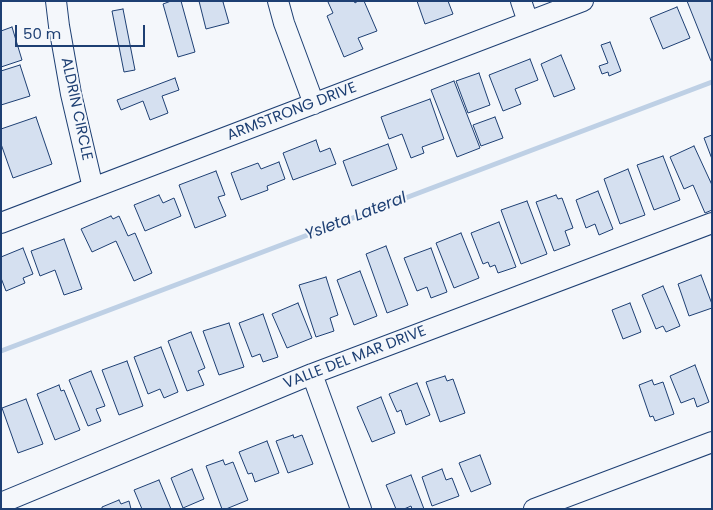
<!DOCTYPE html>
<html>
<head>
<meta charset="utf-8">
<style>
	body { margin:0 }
	#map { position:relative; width:713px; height:510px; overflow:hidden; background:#f4f7fb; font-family:Poppins,sans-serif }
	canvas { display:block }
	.frame { position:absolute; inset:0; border:2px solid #1d3f73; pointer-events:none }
	.scale { position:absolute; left:15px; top:25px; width:130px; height:22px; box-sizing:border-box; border:2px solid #1d3f73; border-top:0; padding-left:6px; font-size:15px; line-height:18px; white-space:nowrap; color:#1d3f73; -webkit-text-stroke:4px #f4f7fb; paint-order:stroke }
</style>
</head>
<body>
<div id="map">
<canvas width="713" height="510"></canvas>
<div class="frame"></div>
<div class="scale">50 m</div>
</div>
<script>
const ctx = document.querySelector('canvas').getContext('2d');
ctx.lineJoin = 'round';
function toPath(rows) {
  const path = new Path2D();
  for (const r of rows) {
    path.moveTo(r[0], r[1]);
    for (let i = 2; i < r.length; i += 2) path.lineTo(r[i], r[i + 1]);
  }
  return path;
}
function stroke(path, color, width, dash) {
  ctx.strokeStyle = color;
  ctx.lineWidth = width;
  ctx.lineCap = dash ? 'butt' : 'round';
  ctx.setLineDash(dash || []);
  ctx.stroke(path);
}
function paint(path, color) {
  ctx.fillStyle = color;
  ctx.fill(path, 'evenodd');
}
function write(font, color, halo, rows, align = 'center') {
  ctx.font = font + ' Poppins,sans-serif';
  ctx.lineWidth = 4;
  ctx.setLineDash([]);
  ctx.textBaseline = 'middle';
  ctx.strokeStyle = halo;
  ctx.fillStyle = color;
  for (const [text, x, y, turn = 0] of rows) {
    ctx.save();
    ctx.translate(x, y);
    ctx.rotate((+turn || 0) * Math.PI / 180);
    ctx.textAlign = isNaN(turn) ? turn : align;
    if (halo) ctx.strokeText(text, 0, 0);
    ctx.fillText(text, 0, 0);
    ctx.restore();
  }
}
const stream = toPath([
	[1,351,712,82]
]);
const building = toPath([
	[171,1,181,1,195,52,178,57,163,4,171,1],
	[199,1,225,1,223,2,229,23,206,29,199,1],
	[330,1,354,1,355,3,358,1,364,1,377,31,358,38,363,49,344,57,327,16,333,13,328,2,330,1],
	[417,1,448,1,453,14,425,24,417,1],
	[687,1,712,1,712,61,711,61,687,1],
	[677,7,690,38,663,49,650,18,677,7],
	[123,9,135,70,124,72,112,11,123,9],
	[12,27,22,60,1,67,1,31,12,27],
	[610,42,621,71,609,76,608,72,602,74,599,66,608,63,601,45,610,42],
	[561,55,575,89,554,97,541,64,561,55],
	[530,59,538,80,515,89,521,104,503,111,489,75,530,59],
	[20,65,30,96,1,105,1,71,20,65],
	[479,73,490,105,468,113,456,81,479,73],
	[175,78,179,90,162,96,168,113,150,120,143,101,121,110,117,100,175,78],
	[454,81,480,148,457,157,431,90,454,81],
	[430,99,444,139,422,147,424,153,411,158,402,134,389,139,381,117,430,99],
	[36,117,52,164,13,178,1,144,1,129,36,117],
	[495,117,503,138,481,146,473,125,495,117],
	[712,135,712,159,704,138,712,135],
	[316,140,320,152,330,148,336,164,293,180,283,153,316,140],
	[388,144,397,169,352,186,343,161,388,144],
	[694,146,712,185,712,210,705,213,693,185,684,189,670,157,694,146],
	[663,156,680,200,654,210,637,165,663,156],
	[279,162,285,179,267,186,268,190,241,200,231,173,258,163,261,169,279,162],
	[628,169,645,215,620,224,604,179,628,169],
	[216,171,225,195,218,197,226,216,195,228,179,185,216,171],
	[598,191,613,229,599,235,595,224,586,228,576,200,598,191],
	[159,195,163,203,174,198,181,216,145,231,134,205,159,195],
	[556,195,558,199,562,198,573,228,565,231,570,245,554,251,536,202,556,195],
	[527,201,547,254,521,264,501,210,527,201],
	[111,216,113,219,119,216,128,236,135,233,152,273,134,281,116,241,92,252,81,229,111,216],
	[499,222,516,267,498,273,495,265,490,267,488,262,483,264,471,233,499,222],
	[461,233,479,278,454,288,436,243,461,233],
	[64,239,82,289,64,295,55,270,40,276,31,251,64,239],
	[386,246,408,305,387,313,366,254,386,246],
	[23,248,33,274,23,278,25,283,6,291,1,278,1,257,23,248],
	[431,248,447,292,431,298,427,287,417,291,404,258,431,248],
	[360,271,377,316,354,325,337,280,360,271],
	[701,275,712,304,712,308,689,316,678,284,701,275],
	[326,277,338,315,330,318,334,331,316,337,299,285,326,277],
	[663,286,680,326,666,332,663,326,656,329,642,295,663,286],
	[298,303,312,338,287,348,272,314,298,303],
	[630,303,641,332,623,339,612,310,630,303],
	[263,314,278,357,263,362,260,354,252,357,239,323,263,314],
	[229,323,244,367,219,375,203,331,229,323],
	[191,332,205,368,198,371,204,385,187,391,168,341,191,332],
	[161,347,178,392,164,398,160,389,148,394,134,357,161,347],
	[127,361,143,406,119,415,102,370,127,361],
	[695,365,709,402,697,407,694,398,681,403,670,376,695,365],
	[91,371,105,406,96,409,101,421,88,426,69,380,91,371],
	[445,376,447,381,453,379,465,413,440,422,426,382,445,376],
	[652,380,654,385,663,382,674,414,655,421,653,416,650,417,639,385,652,380],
	[417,383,430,415,406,425,401,410,397,412,389,394,417,383],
	[59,385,61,391,64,390,80,430,55,440,37,394,59,385],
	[381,397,395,433,372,442,357,407,381,397],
	[26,399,43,444,18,453,2,408,26,399],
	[293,435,294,438,302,435,313,464,288,473,276,441,293,435],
	[267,441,279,473,255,482,252,473,248,474,239,452,267,441],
	[480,455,491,484,471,492,459,463,480,455],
	[223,460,225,465,233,462,248,500,226,509,222,509,206,466,223,460],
	[192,469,204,499,183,508,171,478,192,469],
	[442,469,446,480,452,478,459,496,432,506,422,477,442,469],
	[411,475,424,509,412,509,411,506,404,509,396,509,386,485,411,475],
	[159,480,171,509,142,509,134,490,159,480],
	[119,500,121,504,129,501,131,509,102,509,102,507,119,500]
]);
const minor = toPath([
	[56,1,59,26,71,94,93,188],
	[278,1,284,23,314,104],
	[521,1,528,22],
	[1,223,583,1],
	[312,374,361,509],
	[1,503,312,374,712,223],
	[534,509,712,442]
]);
const streetNames = [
	["ALDRIN CIRCLE",76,109,78],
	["ARMSTRONG DRIVE",292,112,-21],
	["VALLE DEL MAR DRIVE",355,358,-21]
];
const waterNames = [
	["Ysleta Lateral",356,217,-21]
];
stroke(stream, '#bed0e5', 5);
paint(building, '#d5e0f0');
stroke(building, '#1d3f73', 1);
stroke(minor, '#1d3f73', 22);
stroke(minor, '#f4f7fb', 20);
write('15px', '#1d3f73', '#f4f7fb', streetNames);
write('italic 16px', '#1d3f73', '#f4f7fb', waterNames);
</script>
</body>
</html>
